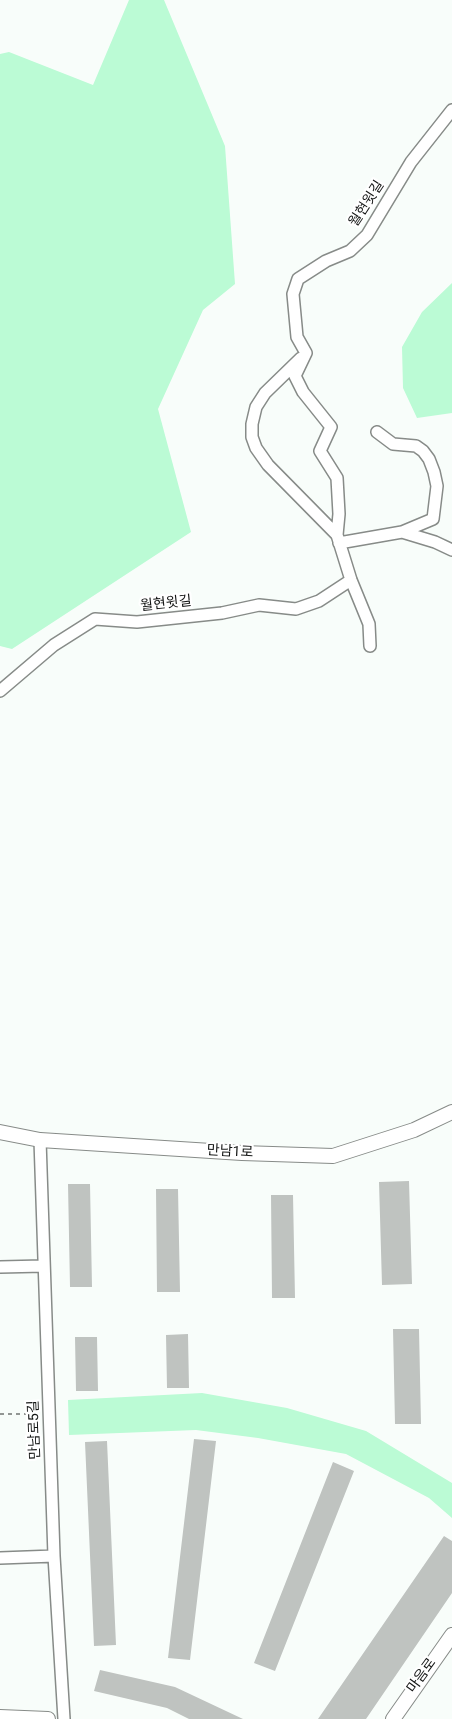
<!DOCTYPE html>
<html>
<head>
<meta charset="utf-8">
<style>
	body { margin:0 }
	canvas { display:block; background:#f8fdfa }
</style>
</head>
<body>
<canvas width="452" height="1719"></canvas>
<script>
const ctx = document.querySelector('canvas').getContext('2d');
ctx.lineJoin = 'round';
function paint(path, color) {
  ctx.fillStyle = color;
  ctx.fill(path, 'evenodd');
}
function toPath(rows) {
  const path = new Path2D();
  for (const r of rows) {
    path.moveTo(r[0], r[1]);
    for (let i = 2; i < r.length; i += 2) path.lineTo(r[i], r[i + 1]);
  }
  return path;
}
function stroke(path, color, width, dash) {
  ctx.strokeStyle = color;
  ctx.lineWidth = width;
  ctx.lineCap = dash ? 'butt' : 'round';
  ctx.setLineDash(dash || []);
  ctx.stroke(path);
}
function write(font, color, halo, rows, align = 'center') {
  ctx.font = font + ' Roboto,"Noto Sans KR",sans-serif';
  ctx.lineWidth = 4.5;
  ctx.setLineDash([]);
  ctx.textBaseline = 'middle';
  ctx.strokeStyle = halo;
  ctx.fillStyle = color;
  for (const [text, x, y, turn = 0] of rows) {
    ctx.save();
    ctx.translate(x, y);
    ctx.rotate((+turn || 0) * Math.PI / 180);
    ctx.textAlign = isNaN(turn) ? turn : align;
    if (halo) ctx.strokeText(text, 0, 0);
    ctx.fillText(text, 0, 0);
    ctx.restore();
  }
}
const green = toPath([
	[129,0,164,0,225,146,235,284,203,310,158,409,191,532,12,649,0,646,0,54,9,52,93,85],
	[452,283,452,413,417,418,403,388,402,347,422,312],
	[202,1393,287,1408,366,1431,452,1483,452,1518,429,1498,346,1454,258,1438,196,1430,69,1435,68,1400]
]);
const building = toPath([
	[409,1181,412,1284,382,1285,379,1182],
	[68,1184,90,1184,92,1287,70,1287],
	[156,1189,178,1189,180,1292,157,1292],
	[271,1195,293,1195,295,1298,272,1298],
	[393,1329,419,1329,421,1424,395,1424],
	[188,1334,189,1388,167,1388,166,1335],
	[75,1337,97,1337,98,1391,76,1391],
	[194,1439,216,1441,190,1660,168,1658],
	[107,1441,116,1645,94,1646,85,1442],
	[333,1462,354,1471,275,1671,254,1663],
	[444,1536,452,1541,452,1593,366,1719,318,1719],
	[100,1670,175,1687,243,1719,189,1719,167,1708,94,1691]
]);
const path = toPath([
	[0,1414,37,1414]
]);
const minor = toPath([
	[301,358,265,393,256,407,252,424,252,437,256,448,268,465,337,535],
	[377,432,393,444,416,446,423,451,429,459,434,472,437,486,433,519,402,532],
	[339,543,402,532,435,542,452,550],
	[370,646,369,624,351,580,337,535,339,514,337,478,320,451,331,427,303,392,295,376,306,353,297,337,293,294,298,279,326,261,350,251,367,235,411,162,452,110],
	[0,691,54,645,95,619,137,622,222,613,259,605,296,609,319,601,351,580],
	[40,1140,54,1556,64,1719],
	[0,1267,43,1266],
	[0,1558,54,1556]
]);
const tertiary = toPath([
	[0,1132,40,1140,242,1153,333,1156,414,1130,452,1112],
	[0,1717,48,1719],
	[393,1719,452,1635]
]);
const streetNames = [
	["월현윗길",367,204,-57],
	["월현윗길",166,604,-6],
	["만남1로",230,1152,3],
	["만남로5길",35,1430,-92],
	["마음로",422,1676,-54]
];
paint(green, '#bbfbd5');
paint(building, '#bfc3c0');
stroke(minor, '#878b88', 14);
stroke(tertiary, '#878b88', 16);
stroke(path, '#929693', 2, [4, 4]);
stroke(minor, '#fff', 11);
stroke(tertiary, '#fff', 14);
write('14px', '#141615', '#fff', streetNames);
</script>
</body>
</html>
